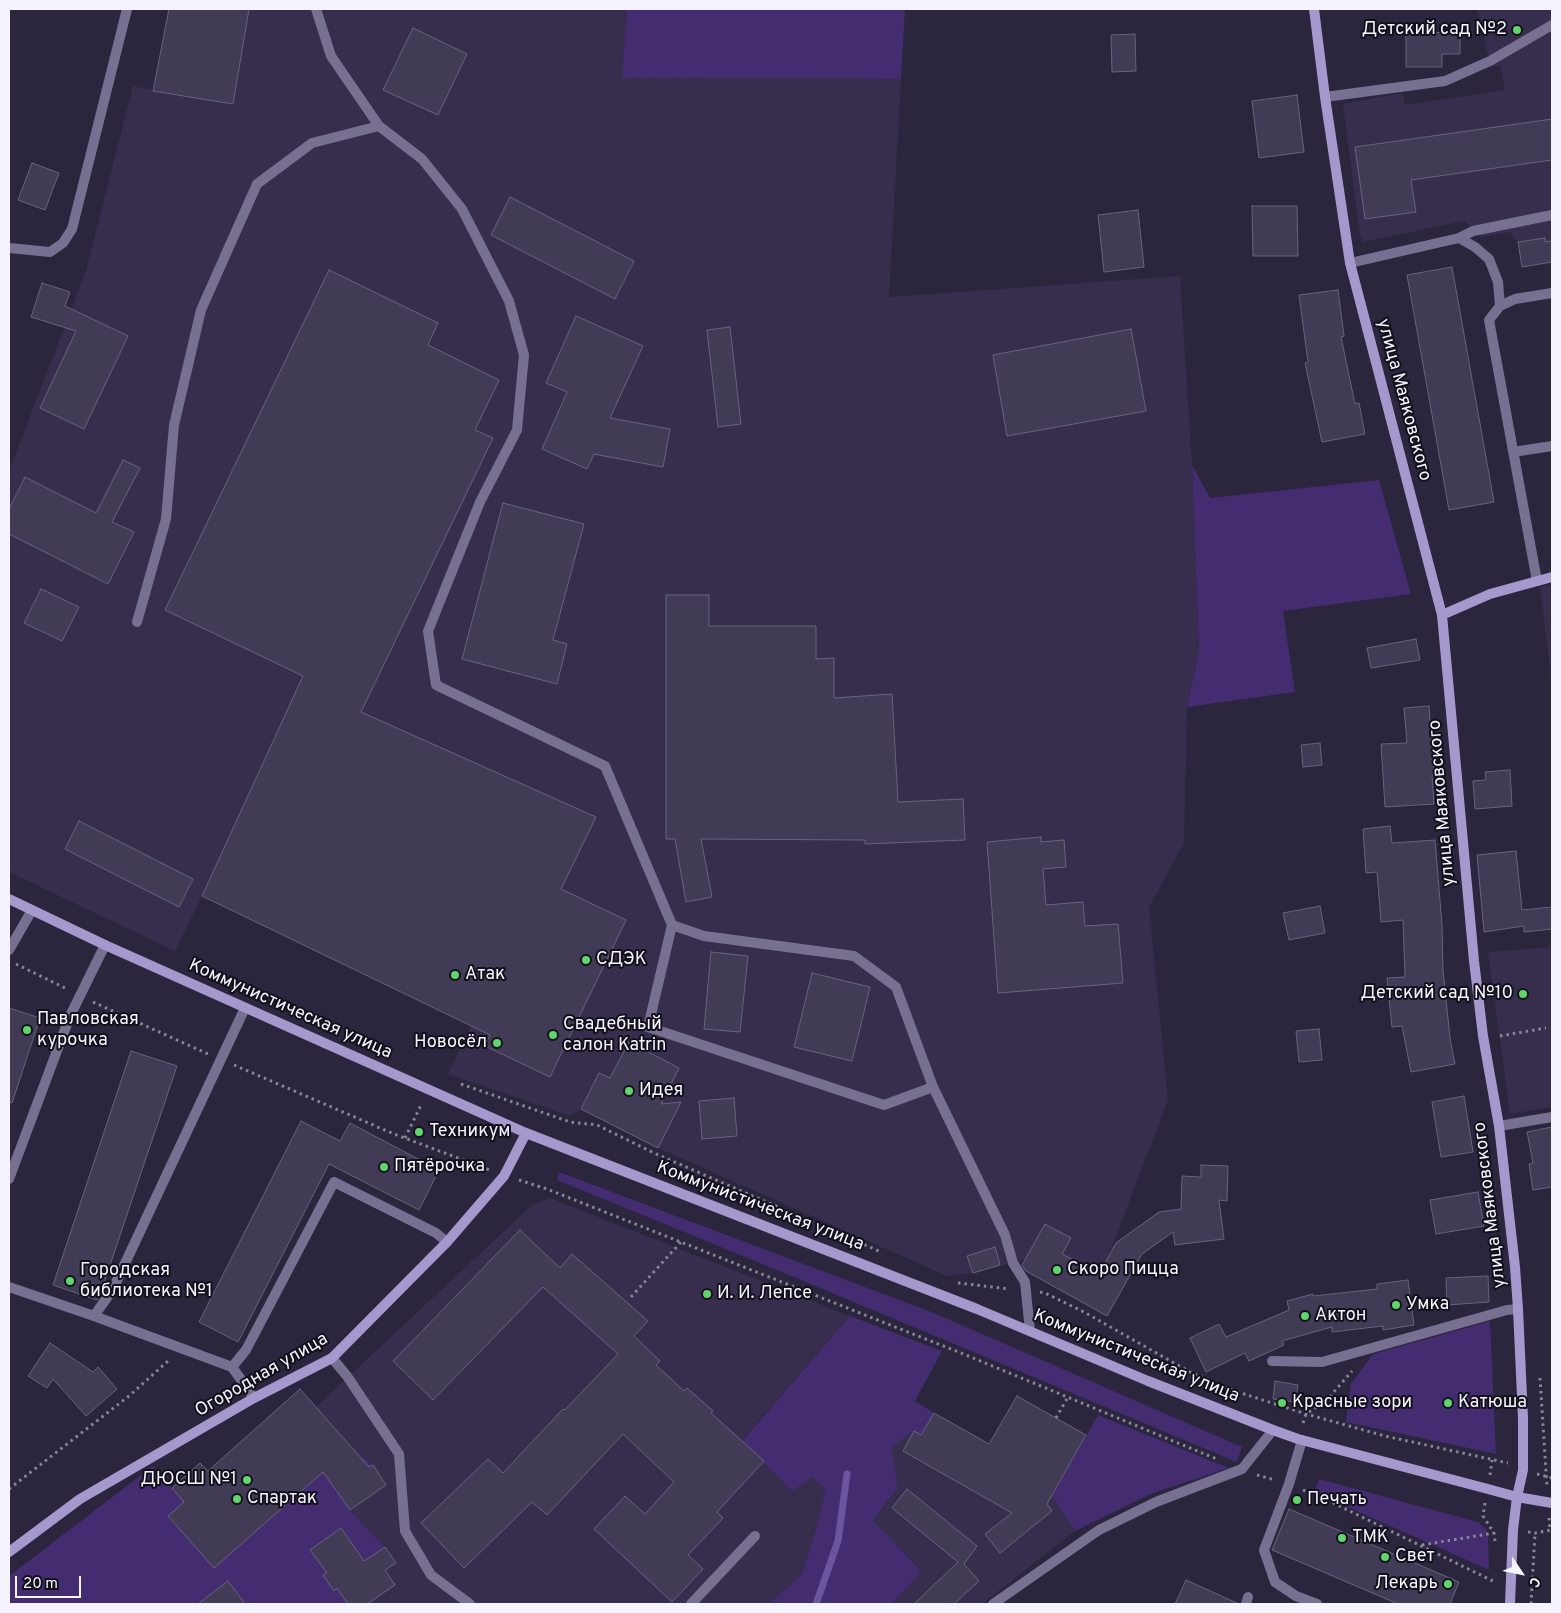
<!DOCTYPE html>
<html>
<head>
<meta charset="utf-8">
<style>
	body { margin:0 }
	#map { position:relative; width:1561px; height:1613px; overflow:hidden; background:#2b253e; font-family:Overpass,sans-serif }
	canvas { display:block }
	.frame { position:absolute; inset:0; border:10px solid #f5f3fd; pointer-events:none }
	.north { position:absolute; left:1496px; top:1548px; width:50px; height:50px; -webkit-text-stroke:4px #13101b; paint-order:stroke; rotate:124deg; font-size:14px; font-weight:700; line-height:20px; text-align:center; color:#f5f3fd }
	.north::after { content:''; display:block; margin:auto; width:18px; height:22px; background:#f5f3fd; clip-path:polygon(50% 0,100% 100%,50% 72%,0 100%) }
	.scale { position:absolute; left:15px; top:1576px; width:66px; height:22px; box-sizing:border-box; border:2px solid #f5f3fd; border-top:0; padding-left:6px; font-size:15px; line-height:18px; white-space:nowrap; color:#f5f3fd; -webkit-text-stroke:4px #13101b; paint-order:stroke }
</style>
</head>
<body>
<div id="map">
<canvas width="1561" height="1613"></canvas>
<div class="frame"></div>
<div class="north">С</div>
<div class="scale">20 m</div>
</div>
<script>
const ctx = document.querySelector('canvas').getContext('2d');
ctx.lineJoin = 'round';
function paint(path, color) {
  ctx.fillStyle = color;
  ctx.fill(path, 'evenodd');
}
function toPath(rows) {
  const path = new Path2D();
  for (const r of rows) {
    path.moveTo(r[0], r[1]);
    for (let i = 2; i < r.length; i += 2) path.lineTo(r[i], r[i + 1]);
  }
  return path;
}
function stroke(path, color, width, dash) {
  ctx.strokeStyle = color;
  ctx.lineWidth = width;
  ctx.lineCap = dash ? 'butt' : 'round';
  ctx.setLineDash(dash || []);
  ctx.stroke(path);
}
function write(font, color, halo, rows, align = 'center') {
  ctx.font = font + ' Overpass,sans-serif';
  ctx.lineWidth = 4;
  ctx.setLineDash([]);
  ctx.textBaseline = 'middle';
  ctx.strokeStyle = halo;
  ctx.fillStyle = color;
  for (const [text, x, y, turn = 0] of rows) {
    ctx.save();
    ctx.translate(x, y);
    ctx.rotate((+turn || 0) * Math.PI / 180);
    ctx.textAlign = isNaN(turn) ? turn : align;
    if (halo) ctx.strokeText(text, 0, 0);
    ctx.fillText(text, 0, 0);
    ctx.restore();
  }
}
const built = toPath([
	[169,9,627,9,623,78,901,79,889,297,1180,276,1192,465,1199,651,1187,707,1184,843,1149,907,1168,1100,1108,1257,1132,1271,1107,1316,1021,1268,1026,1259,973,1273,947,1276,658,1148,676,1111,661,1104,679,1068,629,1042,610,1078,599,1073,581,1109,570,1116,448,1074,471,1025,202,896,175,951,9,872,9,471,86,271,133,86,153,90],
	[1477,9,1552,9,1552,262,1522,267,1518,243,1510,232,1482,237,1464,221,1363,242,1359,230,1343,104,1402,93,1405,105,1505,90,1500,65,1491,67],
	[1552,585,1552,685,1540,587],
	[1552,947,1552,1107,1510,1114,1488,952],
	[550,1198,850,1316,742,1440,764,1461,813,1476,825,1489,819,1519,802,1574,769,1604,367,1604,395,1585,385,1570,385,1547,350,1510,373,1465,351,1447,316,1407,533,1204],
	[914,1431,1052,1495,1075,1531,982,1604,892,1604,922,1570,873,1522,898,1487,890,1447]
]);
const green = toPath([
	[627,9,905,9,901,79,622,78],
	[1192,465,1210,498,1379,480,1411,594,1283,611,1295,692,1187,707,1199,651],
	[559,1172,934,1313,1242,1447,1237,1462,777,1270,557,1180],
	[850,1316,942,1351,915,1401,934,1413,921,1435,914,1431,891,1447,898,1487,873,1521,922,1571,892,1604,769,1604,802,1574,819,1519,825,1489,813,1477,792,1491,742,1441],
	[1490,1321,1496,1454,1346,1422,1351,1384,1373,1354],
	[300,1389,351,1447,373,1465,386,1485,350,1510,385,1547,396,1563,385,1570,395,1585,367,1604,9,1604,9,1576,153,1466,161,1478,172,1488,200,1463,208,1471],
	[1098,1415,1229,1468,1153,1493,1075,1531,1052,1496],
	[1319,1479,1478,1522,1485,1528,1488,1533,1489,1570,1314,1492]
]);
const stream = toPath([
	[816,1604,838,1541,847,1474]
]);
const building = toPath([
	[169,9,249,9,233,104,153,91,169,9],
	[413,28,467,54,438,115,383,90,413,28],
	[1460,32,1460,54,1442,54,1442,67,1406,67,1406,33,1460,32],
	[1135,34,1136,71,1112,72,1111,35,1135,34],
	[1297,95,1304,152,1259,158,1252,101,1297,95],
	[1552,119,1552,160,1411,180,1416,212,1365,219,1355,147,1552,119],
	[32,163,59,173,45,210,18,200,32,163],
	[510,197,634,261,615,299,491,235,510,197],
	[1252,206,1297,206,1298,256,1253,256,1252,206],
	[1138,210,1144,267,1104,272,1098,215,1138,210],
	[1545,238,1545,242,1552,241,1552,262,1522,267,1518,242,1545,238],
	[1452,267,1494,502,1449,510,1407,275,1452,267],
	[329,270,438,323,428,345,499,380,475,430,493,438,361,712,596,817,561,889,626,920,550,1077,485,1046,490,1035,202,896,303,676,165,610,329,270],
	[42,283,70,292,65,306,128,336,84,429,40,408,76,331,31,317,42,283],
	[1338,290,1344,336,1341,337,1355,404,1359,403,1365,434,1322,442,1305,363,1308,362,1299,295,1338,290],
	[576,316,643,346,610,418,670,429,663,467,594,454,587,469,542,449,567,392,546,383,576,316],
	[730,327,741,424,718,427,707,330,730,327],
	[1131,329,1146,411,1007,436,993,355,1131,329],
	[123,460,140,468,112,522,134,532,108,584,9,534,9,509,25,477,96,513,123,460],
	[503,503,584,524,553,640,567,644,557,684,462,659,503,503],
	[41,589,79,607,62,641,24,623,41,589],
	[666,595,709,595,709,626,816,626,816,659,834,658,834,698,892,694,898,802,963,799,965,840,865,844,865,840,701,839,712,897,686,902,675,839,666,839,666,595],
	[1416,639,1420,660,1371,668,1367,648,1416,639],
	[1429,706,1434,775,1432,775,1434,804,1385,807,1381,744,1407,743,1404,708,1429,706],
	[1320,743,1322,765,1303,767,1301,745,1320,743],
	[1510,770,1512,806,1475,809,1473,781,1486,780,1485,772,1510,770],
	[79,821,193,879,179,907,65,849,79,821],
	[1390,826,1392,843,1435,840,1442,925,1443,970,1450,1038,1455,1064,1411,1072,1402,1026,1392,1027,1387,978,1405,977,1403,920,1381,922,1377,872,1366,873,1363,829,1390,826],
	[1041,837,1041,842,1064,840,1066,867,1043,869,1046,905,1083,902,1085,926,1118,924,1123,983,998,993,987,842,1041,837],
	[1516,851,1522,910,1552,907,1552,929,1524,932,1524,926,1484,932,1477,855,1516,851],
	[1320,906,1325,933,1289,940,1283,913,1320,906],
	[711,952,748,956,740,1032,704,1029,711,952],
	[812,973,870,987,852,1061,794,1047,812,973],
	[9,1008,40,1018,12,1103,9,1102,9,1008],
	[1319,1029,1322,1060,1299,1062,1296,1031,1319,1029],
	[629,1042,679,1068,661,1104,681,1102,658,1148,581,1109,599,1073,610,1078,629,1042],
	[131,1051,177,1066,100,1295,97,1300,53,1285,131,1051],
	[1464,1096,1473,1152,1441,1157,1432,1102,1464,1096],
	[734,1098,737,1136,702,1139,699,1101,734,1098],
	[301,1121,340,1141,350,1123,439,1170,419,1210,329,1164,238,1342,199,1322,301,1121],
	[1552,1127,1552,1187,1533,1190,1529,1164,1533,1163,1527,1132,1552,1127],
	[1201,1165,1228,1166,1227,1201,1219,1200,1224,1239,1175,1245,1173,1232,1142,1254,1107,1316,1026,1271,1022,1265,1045,1224,1071,1238,1062,1254,1099,1274,1116,1243,1159,1212,1181,1209,1182,1176,1201,1177,1201,1165],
	[1478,1192,1484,1226,1436,1234,1430,1200,1478,1192],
	[520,1230,560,1268,572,1254,648,1321,634,1336,660,1361,656,1365,684,1391,687,1388,713,1411,711,1413,764,1461,717,1512,723,1518,688,1555,703,1569,672,1602,594,1529,625,1496,645,1514,674,1482,623,1434,547,1515,532,1502,464,1568,421,1523,488,1459,503,1473,563,1409,565,1410,618,1354,543,1287,433,1400,393,1361,520,1230],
	[995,1247,1000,1265,973,1273,967,1256,995,1247],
	[1488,1276,1489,1302,1447,1305,1446,1278,1488,1276],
	[1408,1280,1414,1325,1383,1330,1383,1326,1332,1332,1332,1327,1282,1341,1284,1345,1249,1361,1245,1353,1206,1372,1190,1338,1219,1324,1226,1337,1289,1310,1287,1301,1313,1294,1313,1296,1377,1289,1377,1284,1408,1280],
	[50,1343,93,1372,98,1367,117,1389,86,1416,53,1379,47,1388,28,1376,50,1343],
	[1275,1381,1298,1385,1295,1402,1273,1399,1275,1381],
	[300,1389,369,1467,373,1465,386,1485,350,1510,323,1472,214,1568,168,1516,184,1502,172,1488,200,1463,208,1471,300,1389],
	[1017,1396,1086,1435,1047,1504,1052,1511,1000,1553,985,1534,1012,1513,903,1451,914,1431,921,1435,934,1413,989,1444,1017,1396],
	[907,1489,977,1546,964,1564,979,1581,954,1604,914,1604,958,1562,892,1508,907,1489],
	[1289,1509,1459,1582,1450,1604,1398,1604,1272,1550,1289,1509],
	[341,1528,364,1561,385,1547,396,1563,385,1570,395,1585,367,1604,348,1604,337,1588,334,1591,323,1575,327,1573,310,1550,341,1528],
	[1186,1580,1239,1604,1175,1604,1186,1580],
	[228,1581,245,1604,198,1604,228,1581]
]);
const path = toPath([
	[16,964,67,989],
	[93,1002,208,1054],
	[1500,1036,1546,1028],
	[234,1065,394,1134,490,1170],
	[461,1084,570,1122,597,1125,654,1153,879,1251],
	[405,1138,422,1103],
	[519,1180,547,1189,966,1355,1219,1460],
	[958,1283,1009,1289],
	[1040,1292,1045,1293,1084,1312,1190,1372,1229,1389,1306,1414,1385,1436,1508,1463],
	[631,1297,681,1242],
	[1540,1378,1547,1487],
	[1056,1418,1068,1397],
	[1303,1423,1306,1414,1327,1400,1352,1371],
	[1537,1474,1552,1478],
	[1257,1475,1275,1480],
	[1490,1475,1492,1460],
	[9,1489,129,1396,168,1361],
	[1303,1490,1319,1496,1495,1582],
	[1485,1503,1483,1516,1494,1533,1495,1541],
	[1549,1518,1550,1530],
	[1528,1532,1535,1533,1551,1530],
	[1422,1545,1494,1533],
	[1531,1604,1535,1533]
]);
const lane = toPath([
	[316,9,331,56,379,126,422,159,462,209,509,301,524,355,517,430,480,502,428,631,436,685,605,766,672,925,704,936,854,956,896,987,933,1087,1005,1235,1013,1263,1025,1282,1030,1331],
	[1325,97,1445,81,1490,61,1552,25],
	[72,229,127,9],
	[1459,238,1473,231,1552,215],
	[1350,263,1459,238,1475,247,1489,259,1498,282,1500,306],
	[1513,452,1552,446],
	[1537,581,1489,320,1500,306,1515,299,1552,293],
	[137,622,166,519,174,425,201,310,257,184,312,143,379,126],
	[672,925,648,1027,884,1105,933,1087],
	[9,950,32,910],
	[9,1179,70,1016,105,945],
	[94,1316,113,1289,245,1008],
	[332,1358,347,1376,399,1454,405,1531,431,1575,470,1604],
	[232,1367,246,1350,334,1182,436,1233,447,1242],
	[1302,1440,1289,1484,1264,1550,1275,1582,1296,1596,1317,1604],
	[691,1604,755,1536]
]);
const street = toPath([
	[9,248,50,252,63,243,72,229],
	[1499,1126,1552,1117],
	[9,1287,94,1316,232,1367,254,1398],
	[1272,1361,1322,1362,1507,1310,1518,1309],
	[993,1604,1099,1530,1156,1502,1242,1469,1273,1430],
	[1246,1604,1248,1597]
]);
const secondary = toPath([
	[1314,9,1325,97,1350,263,1442,615,1474,961,1483,1036,1499,1126,1515,1267,1518,1309,1523,1418,1523,1470,1517,1497,1513,1530,1510,1604],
	[1442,615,1490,594,1552,577],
	[9,899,105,945,526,1133,977,1309,1148,1381,1273,1430,1298,1439,1488,1489,1517,1497,1552,1503],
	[9,1552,80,1499,254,1398,332,1358,447,1242,504,1176,526,1133]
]);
const markers = [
	[1517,30,5,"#5fd56b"],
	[586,960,5,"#5fd56b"],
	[455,975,5,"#5fd56b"],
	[1523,994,5,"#5fd56b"],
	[27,1030,5,"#5fd56b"],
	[553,1035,5,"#5fd56b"],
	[497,1043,5,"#5fd56b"],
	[629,1091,5,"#5fd56b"],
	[419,1132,5,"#5fd56b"],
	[384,1167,5,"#5fd56b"],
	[1057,1270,5,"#5fd56b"],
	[70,1281,5,"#5fd56b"],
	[707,1294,5,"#5fd56b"],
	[1396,1305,5,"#5fd56b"],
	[1305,1316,5,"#5fd56b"],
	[1282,1403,5,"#5fd56b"],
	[1448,1403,5,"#5fd56b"],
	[247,1480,5,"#5fd56b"],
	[237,1499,5,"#5fd56b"],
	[1297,1500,5,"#5fd56b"],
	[1342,1538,5,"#5fd56b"],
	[1385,1557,5,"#5fd56b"],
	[1448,1584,5,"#5fd56b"]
];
const poiNames = [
	["Детский сад №2",1507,30,"right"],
	["СДЭК",596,960],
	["Атак",465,975],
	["Детский сад №10",1513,994,"right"],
	["Павловская",37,1020],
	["курочка",37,1041],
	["Свадебный",563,1025],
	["салон Katrin",563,1046],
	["Новосёл",487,1043,"right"],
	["Идея",639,1091],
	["Техникум",429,1132],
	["Пятёрочка",394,1167],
	["Скоро Пицца",1067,1270],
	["Городская",80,1271],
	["библиотека №1",80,1292],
	["И. И. Лепсе",717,1294],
	["Умка",1406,1305],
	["Актон",1315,1316],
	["Красные зори",1292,1403],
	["Катюша",1458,1403],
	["ДЮСШ №1",237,1480,"right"],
	["Спартак",247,1499],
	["Печать",1307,1500],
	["ТМК",1352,1538],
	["Свет",1395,1557],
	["Лекарь",1438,1584,"right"]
];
const streetNames = [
	["улица Маяковского",1403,400,75],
	["улица Маяковского",1443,803,-95],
	["Коммунистическая улица",290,1010,24],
	["улица Маяковского",1491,1205,-97],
	["Коммунистическая улица",760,1207,21],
	["Коммунистическая улица",1136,1357,22],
	["Огородная улица",262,1376,-30]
];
paint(built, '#372e4d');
paint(green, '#432c6f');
stroke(stream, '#6a559e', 7);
paint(building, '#423b56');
stroke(building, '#69627e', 1);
stroke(path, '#898597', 3, [2.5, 4]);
stroke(lane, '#787091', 10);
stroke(street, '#787091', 10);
stroke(secondary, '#a598cd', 10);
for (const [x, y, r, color] of markers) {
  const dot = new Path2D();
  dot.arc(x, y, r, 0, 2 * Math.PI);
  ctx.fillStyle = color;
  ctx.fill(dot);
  stroke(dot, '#13101b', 2);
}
write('18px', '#f5f3fd', '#13101b', poiNames, 'left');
write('18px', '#f5f3fd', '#13101b', streetNames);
</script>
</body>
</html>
